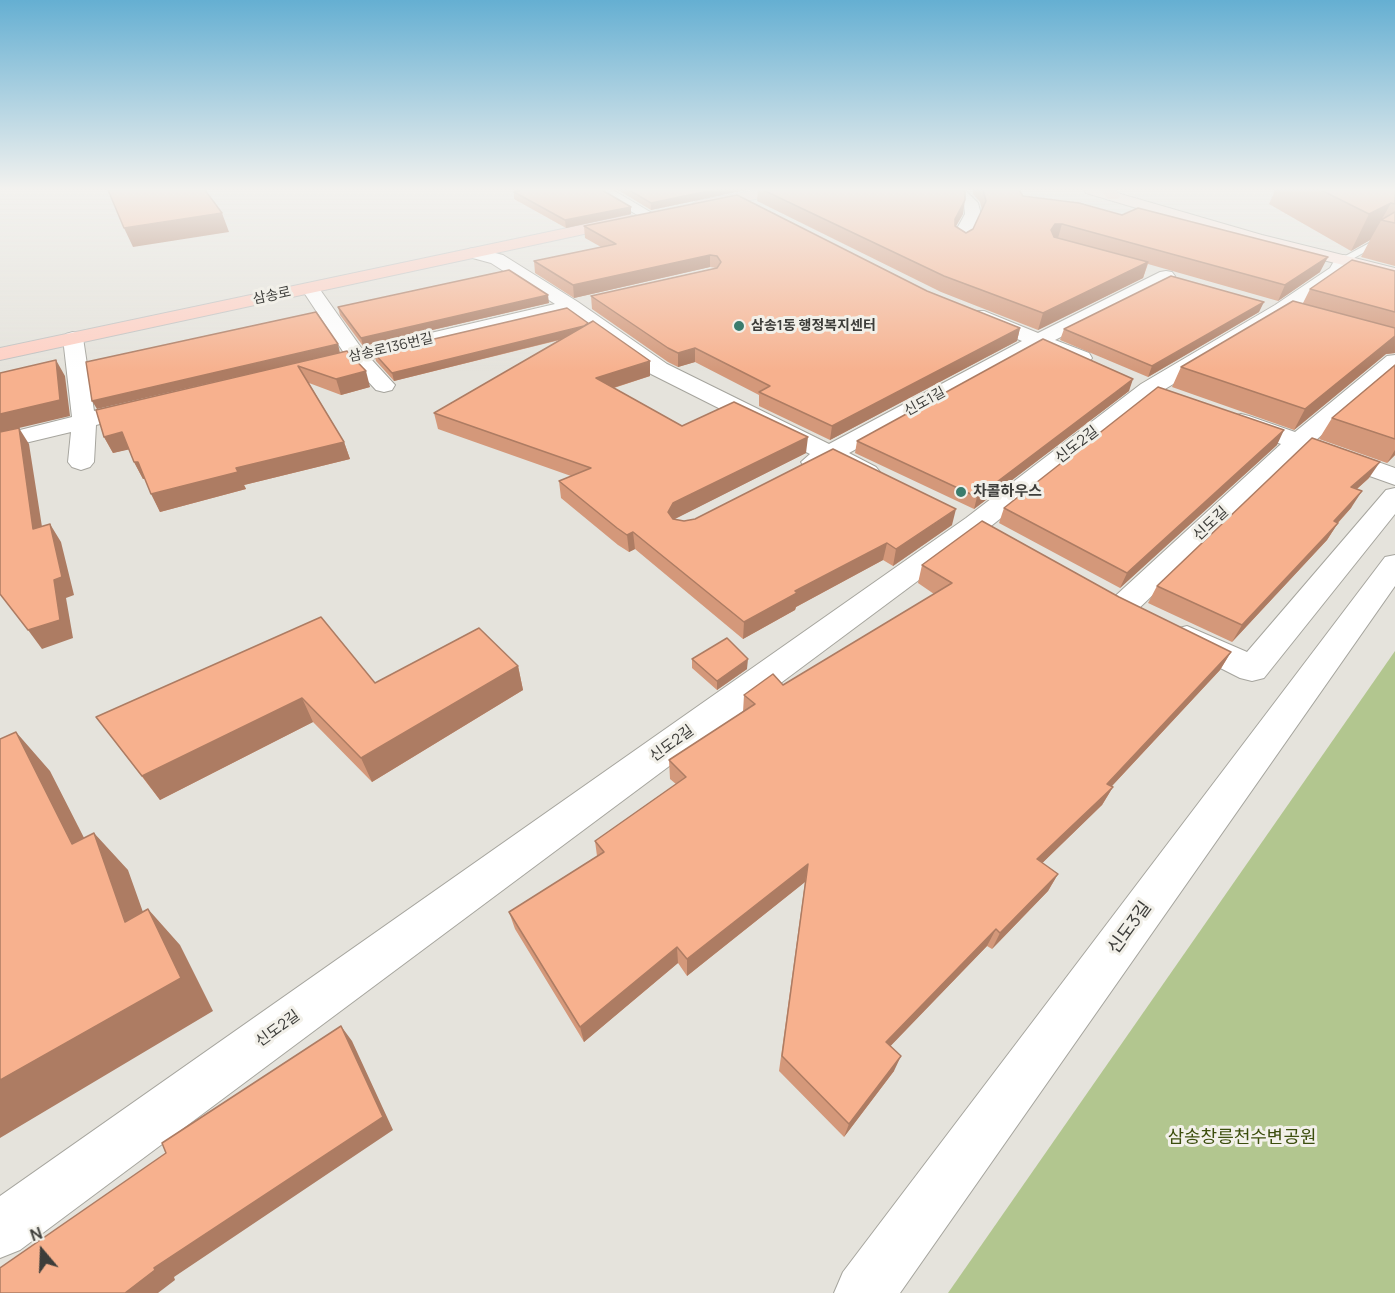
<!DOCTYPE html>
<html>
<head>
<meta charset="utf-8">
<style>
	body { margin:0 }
	#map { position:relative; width:1395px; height:1293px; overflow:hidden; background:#e5e3dc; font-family:Manrope,sans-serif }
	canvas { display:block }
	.north { position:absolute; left:12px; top:1221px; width:60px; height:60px; -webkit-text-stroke:4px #f2f0e9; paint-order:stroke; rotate:341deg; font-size:16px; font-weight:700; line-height:24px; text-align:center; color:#3d3d3a }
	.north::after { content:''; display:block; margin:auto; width:21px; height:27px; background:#3d3d3a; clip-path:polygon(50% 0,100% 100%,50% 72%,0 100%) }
</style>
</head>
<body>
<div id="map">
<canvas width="1395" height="1293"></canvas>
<div class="north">N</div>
</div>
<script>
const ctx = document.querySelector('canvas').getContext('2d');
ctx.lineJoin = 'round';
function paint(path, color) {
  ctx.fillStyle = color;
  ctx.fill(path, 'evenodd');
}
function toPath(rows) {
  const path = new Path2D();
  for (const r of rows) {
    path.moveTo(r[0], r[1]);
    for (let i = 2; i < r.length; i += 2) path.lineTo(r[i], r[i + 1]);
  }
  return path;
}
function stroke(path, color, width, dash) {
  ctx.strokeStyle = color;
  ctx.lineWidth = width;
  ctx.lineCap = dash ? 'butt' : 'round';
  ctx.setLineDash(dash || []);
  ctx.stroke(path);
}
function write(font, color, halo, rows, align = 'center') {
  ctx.font = font + ' Manrope,"Noto Sans KR",sans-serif';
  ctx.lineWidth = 6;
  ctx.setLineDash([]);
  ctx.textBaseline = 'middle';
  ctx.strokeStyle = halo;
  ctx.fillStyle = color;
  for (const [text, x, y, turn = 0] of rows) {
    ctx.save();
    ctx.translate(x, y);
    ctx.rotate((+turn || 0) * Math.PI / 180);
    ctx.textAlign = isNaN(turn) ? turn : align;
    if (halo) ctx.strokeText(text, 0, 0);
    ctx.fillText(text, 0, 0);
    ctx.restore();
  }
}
const green = toPath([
	[1395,651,1395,1293,948,1293]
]);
const lane = toPath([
	[1373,241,1381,243,1347,262,1338,260,1373,241]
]);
const street = toPath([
	[595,190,613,190,657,216,654,219,644,219,595,190],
	[949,190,965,190,978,203,981,214,968,243,962,245,954,240,954,234,965,214,964,204,949,190],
	[475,248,503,255,578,302,667,364,829,444,1022,341,970,319,967,315,970,311,984,311,1038,333,1160,272,1166,271,1172,272,1175,276,1172,280,1055,340,1089,353,1092,358,1089,363,1081,364,1073,363,1039,348,849,453,876,467,880,472,876,477,867,480,830,464,814,470,805,467,801,462,810,454,651,374,568,313,371,359,395,385,392,390,384,392,376,390,352,364,308,374,300,373,297,368,300,363,344,353,301,288,304,284,316,284,362,349,555,304,491,263,469,257,467,253,469,249,475,248],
	[1343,255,1349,256,1352,260,1343,275,1289,313,1157,394,986,530,20,1250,0,1258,0,1196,966,518,1141,384,1275,305,1330,268,1337,256,1343,255],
	[73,332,80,334,83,338,94,411,141,400,149,402,153,407,149,412,96,425,94,462,90,467,81,470,72,467,68,462,71,432,0,449,0,435,72,417,63,338,66,334,73,332],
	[1395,355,1395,372,1316,440,1395,468,1395,485,1302,452,1134,613,1123,616,1112,613,1107,606,1112,599,1281,444,1233,426,1229,421,1233,416,1241,414,1249,416,1295,432,1387,356,1395,355],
	[1395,488,1395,514,1264,678,1252,681,1240,678,1175,645,1171,637,1175,629,1187,626,1247,652,1386,490,1395,488],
	[1395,555,1395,586,900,1293,834,1293,843,1272,1385,557,1395,555]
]);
const secondary = toPath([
	[1084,190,1107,190,1262,235,1395,268,1395,278,1251,242,1086,193,1084,190]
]);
const primary = toPath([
	[757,190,787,190,780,194,697,211,689,206,697,201,757,190],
	[1100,190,1115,190,1120,196,1118,199,1108,199,1100,190],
	[629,215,635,217,637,220,635,223,0,360,0,348,629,215]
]);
const wall = toPath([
	[513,190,602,190,631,214,566,228,514,199,514,192,516,191],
	[618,190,746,190,651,210],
	[758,190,963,190,963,214,956,226,966,233,973,229,982,210,980,202,973,194,973,190,1019,190,1023,196,1320,272,1278,301,1148,264,1143,278,1038,330,941,292,757,201],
	[1275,190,1395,190,1395,266,1361,257,1370,240,1351,251,1269,204],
	[584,226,927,291,1020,328,1017,341,830,440,759,406,759,395,695,362,678,367,668,362,592,309,591,296,716,268,710,267,574,298,535,273,534,261,601,247,585,238],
	[1395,271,1395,353,1386,354,1294,430,1172,387,1181,367,1303,303,1310,289],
	[549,303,363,346,340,315,338,307],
	[567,308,650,376,614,388,682,426,806,453,674,519,684,521,952,525,893,566,883,560,796,607,795,610,743,639,635,549,629,552,618,545,561,498,559,481,571,476,438,429,434,413,560,340,394,381,376,361,374,353],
	[1259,312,1148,377,1060,340,1064,329],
	[347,351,370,387,341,395,309,383,344,442,350,459,244,485,246,489,160,512,145,479,143,479,134,462,129,449,113,453,104,437,96,410],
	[1395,365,1395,455,1387,463,1319,439,1332,418],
	[1129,391,974,509,855,453,857,441],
	[1277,445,1120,588,999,523,1004,508],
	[1369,478,1357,489,1351,508,1338,523,1327,540,1232,642,1148,603,1157,586],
	[922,565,1119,597,1231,652,1220,670,1112,786,1113,787,1102,805,1042,863,1058,874,1048,891,992,949,987,946,890,1046,894,1071,844,1137,779,1071,805,882,687,976,678,963,584,1042,515,929,509,912,597,856,595,841,676,784,670,779,669,760,743,712,744,695,783,685,934,594,918,583],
	[692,659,747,669,717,690,692,668],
	[518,666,523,690,372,782,313,722,160,800,96,717]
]);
const shadedWall = toPath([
	[713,190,746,190,651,210,651,203],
	[965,200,963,214,952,233,955,219],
	[1391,203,1370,240,1351,251,1369,214],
	[631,207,631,214,566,228,565,220],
	[222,213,229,232,133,247,124,228],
	[1055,224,1062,224,1058,238,1047,244,1051,230],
	[710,255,710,267,574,298,573,285],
	[1328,257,1320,272,1278,301,1285,285],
	[1148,262,1143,278,1038,330,1043,313],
	[548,295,549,303,363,346,361,338],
	[1264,302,1259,312,1148,377,1152,366],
	[590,324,590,332,394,381,392,373],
	[1020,328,1017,341,830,440,832,426],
	[1395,336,1395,353,1386,354,1294,430,1305,409],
	[338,344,340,353,97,409,92,401],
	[695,348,695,362,678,367,678,353],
	[56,360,65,376,70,416,19,428,29,444,45,546,33,529,0,433,0,414],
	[650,361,650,376,597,393,596,378],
	[366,371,370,387,341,395,336,379],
	[1133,379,1129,391,974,509,977,497],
	[1284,430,1277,445,1120,588,1127,573],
	[122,432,131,449,113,453,104,437],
	[808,437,806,453,673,520,668,512,673,503],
	[344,442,350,459,244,485,246,489,160,512,151,494,236,468],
	[1395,450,1395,455,1387,463],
	[134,462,138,462,147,478,143,479],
	[1380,462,1369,478,1340,504,1351,487],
	[1362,491,1351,508,1323,539,1334,521],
	[956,509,952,525,893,566,896,549],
	[1338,523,1327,540,1232,642,1242,625],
	[50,524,61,542,74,595,66,598,73,638,42,649,28,630,54,580],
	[633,532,635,549,629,552,627,535],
	[887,543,883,560,796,607,795,610,743,639,744,622,795,591],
	[1231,652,1220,670,1097,802,1113,787,1102,805,1028,877,1037,859],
	[748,659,747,669,717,690,717,681],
	[518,666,523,690,372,782,361,758],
	[302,698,313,722,160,800,142,776],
	[16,732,50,771,106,881,72,844],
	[94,833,128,870,159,957,125,922],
	[808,864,805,882,687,976,687,959],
	[1058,874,1048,891,992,949,1000,933],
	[148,909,180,945,213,1011,0,1138,0,1080],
	[996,929,987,946,880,1057,886,1042],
	[677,947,678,963,584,1042,580,1027],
	[341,1026,352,1041,393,1130,174,1277,175,1280,158,1293,125,1293,154,1268],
	[901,1056,894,1071,844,1137,849,1124]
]);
const building = toPath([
	[108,190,205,190,222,213,124,228,108,190],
	[523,190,602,190,631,207,565,220,514,192,523,190],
	[629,190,713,190,651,203,629,190],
	[763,190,963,190,965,192,965,200,955,219,955,226,966,233,973,229,986,201,983,190,1019,190,1023,196,1079,203,1122,215,1138,208,1328,257,1285,285,1062,224,1055,224,1051,230,1054,237,1148,262,1043,313,944,276,763,190],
	[1321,190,1395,190,1395,204,1391,203,1369,214,1321,190],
	[737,195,927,291,1020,328,832,426,759,392,770,386,695,348,678,353,668,348,591,296,717,268,721,262,717,256,710,255,573,285,534,261,616,244,584,226,737,195],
	[1395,212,1395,223,1381,220,1395,212],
	[1352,260,1395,271,1395,312,1310,289,1352,260],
	[509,270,548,295,361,338,338,307,509,270],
	[1171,276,1264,302,1152,366,1064,329,1171,276],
	[1293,301,1395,328,1395,336,1305,409,1181,367,1293,301],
	[567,308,588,323,584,326,392,373,374,353,567,308],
	[316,312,338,344,92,401,86,362,316,312],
	[593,321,650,361,596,378,682,426,734,402,808,437,673,503,668,512,673,519,684,521,695,519,833,449,956,509,896,549,887,543,795,591,797,593,744,622,633,532,627,535,617,528,559,481,591,468,434,413,593,321],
	[1043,339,1133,379,977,497,857,441,1043,339],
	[347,351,366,371,336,379,298,366,344,442,236,468,238,472,151,494,138,462,134,462,122,432,104,437,96,410,347,351],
	[56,360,60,400,0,414,0,373,56,360],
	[1395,365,1395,439,1332,418,1395,365],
	[1158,387,1284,430,1127,573,1004,508,1158,387],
	[19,428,33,529,50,524,62,577,54,580,60,620,28,630,0,594,0,432,19,428],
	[1312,438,1380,462,1351,487,1362,491,1334,521,1338,523,1242,625,1157,586,1312,438],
	[982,521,1119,597,1231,652,1107,784,1113,787,1037,859,1058,874,1000,933,996,929,886,1042,901,1056,849,1124,782,1056,808,864,687,959,677,947,580,1027,509,912,604,852,595,841,686,777,669,760,755,704,744,695,773,674,783,685,952,583,922,565,982,521],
	[321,617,375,683,479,628,518,666,361,758,302,698,142,776,96,717,321,617],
	[727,638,748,659,717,681,692,659,727,638],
	[16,732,72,844,94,833,125,922,148,909,181,978,0,1080,0,739,16,732],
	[341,1026,383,1117,154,1268,155,1270,125,1293,0,1293,0,1268,166,1153,162,1143,341,1026]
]);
const markers = [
	[739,326,6,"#3a7c6d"],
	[961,492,6,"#3a7c6d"]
];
const farStreetnames = [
	["삼송로",272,296,-12],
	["삼송로136번길",391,348,-13],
	["신도1길",925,402,-29]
];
const farPoinames = [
	["삼송1동 행정복지센터",751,326]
];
const streetNames = [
	["신도2길",1077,445,-38],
	["신도길",1211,524,-43],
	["신도2길",672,744,-36],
	["신도2길",278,1029,-36]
];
const poiNames = [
	["차콜하우스",973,492]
];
const nearStreetnames = [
	["신도3길",1130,928,-54]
];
const nearParknames = [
	["삼송창릉천수변공원",1242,1138]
];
paint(green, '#b2c68f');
stroke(lane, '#a6a59e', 2);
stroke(street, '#a6a59e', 2);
stroke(secondary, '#a6a59e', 2);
stroke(primary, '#c1c1c0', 2);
paint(lane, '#fff');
paint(street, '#fff');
paint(secondary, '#fee8e1');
paint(primary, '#fed0c4');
paint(wall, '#d4987a');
paint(shadedWall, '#ad7c63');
paint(building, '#f7b18e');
stroke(building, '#ad7c63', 1.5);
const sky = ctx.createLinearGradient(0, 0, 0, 371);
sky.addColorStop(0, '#65afd2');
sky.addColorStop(0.51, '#f3f2ef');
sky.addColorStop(1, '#f3f2ef00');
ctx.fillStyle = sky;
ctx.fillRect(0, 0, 1395, 371);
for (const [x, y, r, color] of markers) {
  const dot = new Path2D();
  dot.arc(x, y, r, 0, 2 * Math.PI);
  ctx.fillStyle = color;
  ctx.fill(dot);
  stroke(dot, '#f2f0e9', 2);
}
write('14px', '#3d3d3a', '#f2f0e9', farStreetnames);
write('bold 14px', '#3d3d3a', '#f2f0e9', farPoinames, 'left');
write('15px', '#3d3d3a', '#f2f0e9', streetNames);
write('bold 15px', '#3d3d3a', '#f2f0e9', poiNames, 'left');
write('18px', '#3d3d3a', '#f2f0e9', nearStreetnames);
write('18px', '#3c4e0d', '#f2f0e9', nearParknames);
</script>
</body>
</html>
